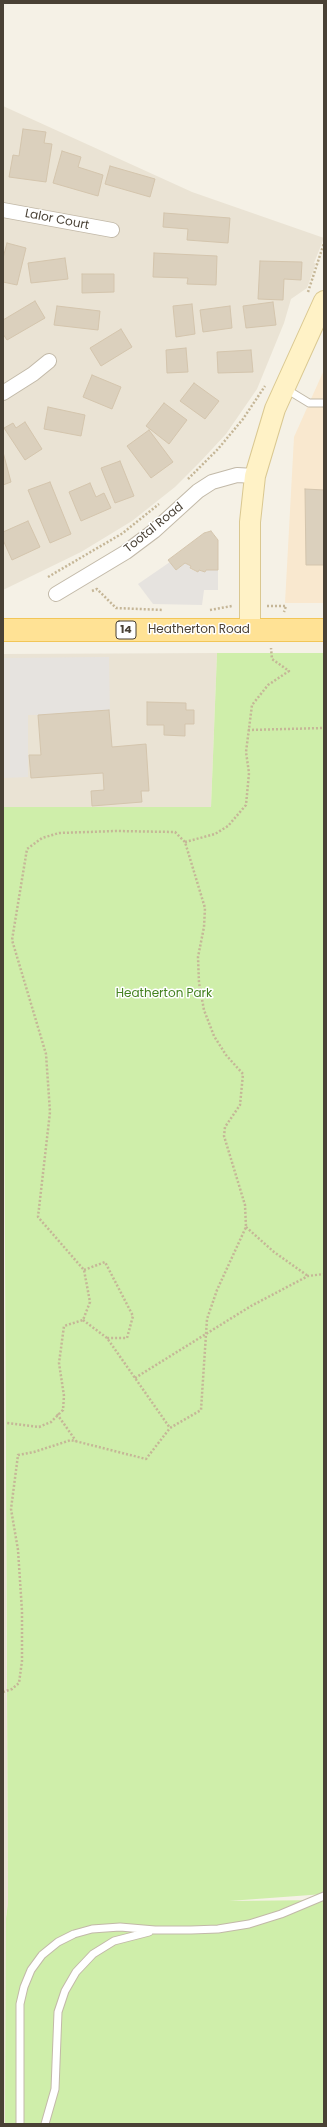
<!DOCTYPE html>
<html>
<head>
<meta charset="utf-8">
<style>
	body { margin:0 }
	#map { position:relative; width:327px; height:2127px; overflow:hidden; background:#f5f1e6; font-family:Poppins,sans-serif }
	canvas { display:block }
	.frame { position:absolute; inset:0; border:4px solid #494135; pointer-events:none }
</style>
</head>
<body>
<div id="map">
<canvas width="327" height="2127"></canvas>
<div class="frame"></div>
</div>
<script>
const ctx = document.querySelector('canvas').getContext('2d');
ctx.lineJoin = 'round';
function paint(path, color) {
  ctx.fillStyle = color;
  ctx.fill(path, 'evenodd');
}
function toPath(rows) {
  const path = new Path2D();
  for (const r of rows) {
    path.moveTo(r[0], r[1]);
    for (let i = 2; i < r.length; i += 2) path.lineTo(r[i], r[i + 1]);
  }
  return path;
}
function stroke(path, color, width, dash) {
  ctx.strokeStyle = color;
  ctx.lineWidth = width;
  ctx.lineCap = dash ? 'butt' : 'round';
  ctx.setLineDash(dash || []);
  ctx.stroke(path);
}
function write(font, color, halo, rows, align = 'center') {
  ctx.font = font + ' Poppins,sans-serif';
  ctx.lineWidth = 3;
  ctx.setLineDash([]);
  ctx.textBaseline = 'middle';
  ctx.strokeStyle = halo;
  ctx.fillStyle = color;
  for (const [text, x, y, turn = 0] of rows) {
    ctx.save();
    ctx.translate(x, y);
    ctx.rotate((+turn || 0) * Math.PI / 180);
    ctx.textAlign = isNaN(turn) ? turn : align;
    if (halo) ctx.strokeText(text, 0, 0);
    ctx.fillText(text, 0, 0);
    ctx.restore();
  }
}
const residential = toPath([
	[3,106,192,192,324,238,314,263,316,263,307,288,291,299,284,323,257,389,226,434,200,462,175,487,132,521,81,552,3,590],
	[217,653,211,807,3,807,3,654],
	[3,1141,8,1903,6,1918,5,2124,3,2124]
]);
const commercial = toPath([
	[324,370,324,603,285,603,294,437]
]);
const green = toPath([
	[217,653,324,653,324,1894,229,1901,324,1900,324,2124,5,2124,6,1918,8,1903,3,807,211,807]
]);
const parking = toPath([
	[170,562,176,570,185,563,191,566,190,569,198,572,199,570,205,572,206,570,218,570,218,590,204,590,202,605,153,604,138,584],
	[109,657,110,714,28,715,28,777,3,778,3,658]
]);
const building = toPath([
	[23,129,46,132,44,143,52,144,46,182,9,177,13,155,19,156,23,129],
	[62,151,81,157,78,167,103,175,98,196,53,183,62,151],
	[110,166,155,179,150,197,105,184,110,166],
	[164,213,230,218,228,243,187,240,188,229,163,227,164,213],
	[7,243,26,248,17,285,3,282,3,258,7,243],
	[154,253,217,256,216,285,187,284,188,278,153,277,154,253],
	[65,258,68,279,31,283,28,263,65,258],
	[260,261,302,262,301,280,284,279,283,300,258,299,260,261],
	[82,274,114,274,114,292,82,293,82,274],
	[35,301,45,318,7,340,3,334,3,320,35,301],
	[273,302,276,325,246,328,243,306,273,302],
	[192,304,195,334,176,337,173,306,192,304],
	[57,306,100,311,98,330,54,325,57,306],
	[230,306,232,328,203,332,200,310,230,306],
	[121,329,132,347,101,366,90,348,121,329],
	[186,348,188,372,167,373,166,350,186,348],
	[251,350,253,372,218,373,217,352,251,350],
	[92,375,121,387,112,409,83,397,92,375],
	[194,383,219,401,205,419,180,401,194,383],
	[164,403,187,420,169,444,146,426,164,403],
	[48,407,85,415,81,436,44,429,48,407],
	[25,422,42,449,25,460,4,428,13,423,16,428,25,422],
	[149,430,173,462,151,478,127,446,149,430],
	[3,452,11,482,3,485,3,452],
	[120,461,134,496,115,503,101,468,120,461],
	[50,482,71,534,50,543,28,490,50,482],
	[90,483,96,497,104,493,111,508,81,521,69,492,90,483],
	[305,489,324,490,324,565,306,565,305,489],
	[28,521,40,547,12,560,3,540,3,532,28,521],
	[211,531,218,540,218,570,206,570,205,572,199,570,198,572,190,568,191,566,185,563,176,570,168,560,204,533,211,531],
	[147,702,186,703,186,710,194,710,194,724,185,724,185,736,164,735,164,725,147,725,147,702],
	[109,710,112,747,146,744,149,791,141,791,142,802,92,806,91,791,104,790,103,773,31,778,29,755,41,755,38,715,109,710]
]);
const path = toPath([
	[308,292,324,243],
	[188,479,218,449,243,419,265,386],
	[48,577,123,533,159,504],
	[92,591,97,589,116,608,163,610],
	[267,606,286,606,284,612],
	[210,610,232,606],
	[248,730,324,728],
	[185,842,215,834,228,826,246,805,249,773,246,752,252,705,268,685,289,671,272,659,271,648],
	[246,1227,274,1252,308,1276],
	[84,1270,105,1262,133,1316,127,1338,107,1338],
	[83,1320,107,1338,170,1428],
	[135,1378,251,1306,308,1276,324,1274],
	[57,1414,76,1441],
	[3,1692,12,1689,19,1683,22,1661,22,1611,18,1550,11,1509,18,1455,34,1452,71,1440,146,1459,170,1428,201,1410,207,1319,217,1290,246,1227,245,1205,224,1136,225,1127,240,1105,243,1074,226,1055,214,1036,204,1010,199,983,198,957,204,927,205,908,185,842,175,832,116,831,59,833,42,838,27,849,12,940,46,1054,50,1112,38,1217,84,1270,90,1302,83,1320,64,1326,59,1363,64,1396,63,1410,51,1422,39,1427,7,1423]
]);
const lane = toPath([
	[286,389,309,403,324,403],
	[20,2124,20,2004,24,1987,31,1970,42,1955,58,1942,74,1934,92,1929,120,1927,155,1930,191,1930,218,1929,249,1924,281,1914,324,1896],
	[45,2124,55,2089,58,2012,65,1991,76,1972,93,1954,114,1941,149,1932]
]);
const street = toPath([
	[3,210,112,230],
	[3,393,33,374,49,361],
	[56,594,126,552,154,531,198,491,212,482,237,475,255,476]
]);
const secondary = toPath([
	[250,630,250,522,255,476,275,409,324,301]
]);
const primary = toPath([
	[3,630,324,630]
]);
const shields = [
	[126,630,20]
];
const shieldNames = [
	["14",126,630]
];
const streetNames = [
	["Lalor Court",57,220,11],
	["Tootal Road",154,528,-39],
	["Heatherton Road",199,630]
];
const parkNames = [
	["Heatherton Park",164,994]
];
paint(residential, '#eae3d4');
paint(commercial, '#f9e8cf');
paint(green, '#cfeeaa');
paint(parking, '#e6e3df');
paint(building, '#dbd0bd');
stroke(building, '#d4c5ad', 1);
stroke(lane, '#c2b9a8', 9);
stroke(street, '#c2b9a8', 16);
stroke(secondary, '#dac891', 22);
stroke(primary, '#f2c658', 24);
stroke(path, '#c5b697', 2.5, [2, 2]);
stroke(lane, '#fff', 7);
stroke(street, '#fff', 14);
stroke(secondary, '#fff2c6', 20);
stroke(primary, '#ffe295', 22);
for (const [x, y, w] of shields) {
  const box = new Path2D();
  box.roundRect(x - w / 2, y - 9, w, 18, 3);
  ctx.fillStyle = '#fff';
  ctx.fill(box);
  stroke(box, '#494135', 1);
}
write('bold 11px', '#494135', null, shieldNames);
write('12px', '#494135', '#fff', streetNames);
write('12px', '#448220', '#fff', parkNames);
</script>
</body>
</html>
